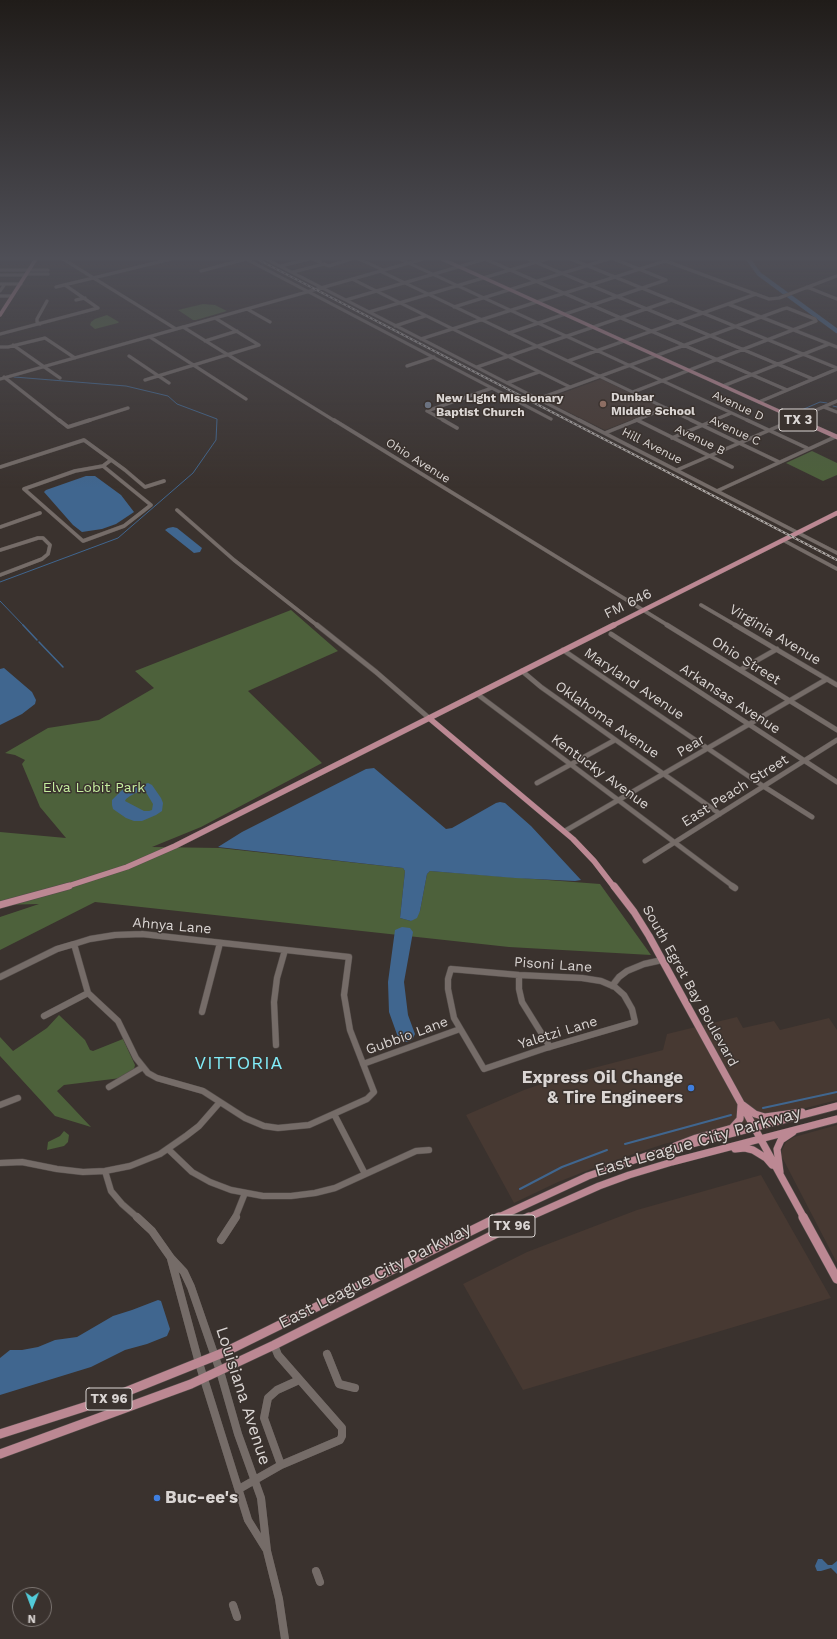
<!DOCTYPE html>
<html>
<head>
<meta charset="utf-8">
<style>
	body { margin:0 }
	#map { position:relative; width:837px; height:1639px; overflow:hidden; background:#3a322e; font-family:"Work Sans",sans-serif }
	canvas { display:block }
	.north { position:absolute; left:12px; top:1587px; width:40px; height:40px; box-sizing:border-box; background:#3a322e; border:1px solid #7a7370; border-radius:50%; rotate:181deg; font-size:11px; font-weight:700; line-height:16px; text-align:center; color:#dad5d3 }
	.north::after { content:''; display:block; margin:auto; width:14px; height:18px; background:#52cbd9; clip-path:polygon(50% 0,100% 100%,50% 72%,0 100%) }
</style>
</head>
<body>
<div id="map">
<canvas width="837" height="1639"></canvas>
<div class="north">N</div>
</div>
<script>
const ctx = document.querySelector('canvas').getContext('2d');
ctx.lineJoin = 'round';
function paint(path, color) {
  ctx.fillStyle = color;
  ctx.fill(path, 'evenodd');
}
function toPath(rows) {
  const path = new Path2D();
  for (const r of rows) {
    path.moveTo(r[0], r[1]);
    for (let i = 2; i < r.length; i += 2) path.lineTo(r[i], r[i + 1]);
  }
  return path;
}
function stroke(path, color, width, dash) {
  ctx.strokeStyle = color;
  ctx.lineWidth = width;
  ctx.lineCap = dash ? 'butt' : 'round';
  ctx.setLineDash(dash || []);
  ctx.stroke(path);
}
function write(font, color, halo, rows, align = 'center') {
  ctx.font = font + ' "Work Sans",sans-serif';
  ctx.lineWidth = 3;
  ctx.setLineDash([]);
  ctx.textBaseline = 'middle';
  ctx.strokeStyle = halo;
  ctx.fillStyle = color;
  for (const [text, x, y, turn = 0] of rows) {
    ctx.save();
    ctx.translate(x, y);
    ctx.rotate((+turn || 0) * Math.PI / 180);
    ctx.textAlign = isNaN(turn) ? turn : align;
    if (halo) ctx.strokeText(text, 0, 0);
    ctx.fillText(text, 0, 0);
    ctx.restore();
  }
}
const built = toPath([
	[601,379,662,408,605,430,544,400],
	[737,1017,743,1028,774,1021,780,1030,829,1018,837,1030,837,1100,664,1144,604,1164,558,1182,514,1203,466,1115,524,1090,570,1074,663,1050,667,1034],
	[837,1125,837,1263,782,1157,782,1150,786,1142,794,1137],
	[761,1175,831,1298,523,1390,463,1284,527,1252,637,1210]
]);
const green = toPath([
	[203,304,215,305,227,311,196,320,193,320,178,310],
	[107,315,119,322,118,323,95,329,90,325,91,322,95,319],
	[812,451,837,463,837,475,823,481,786,463],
	[291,610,338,651,248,691,322,763,201,827,152,847,220,848,403,868,405,871,400,918,411,921,420,911,427,874,430,871,600,884,651,955,509,947,95,902,0,950,0,917,39,904,0,905,0,832,66,838,40,807,22,764,25,760,15,755,5,753,48,728,99,720,154,688,135,671],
	[59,1015,85,1040,90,1050,93,1051,123,1039,135,1065,134,1069,121,1078,64,1085,57,1091,91,1127,55,1116,0,1056,0,1037,13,1051,47,1028],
	[64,1131,69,1135,68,1142,64,1146,47,1150,48,1142,60,1136]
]);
const water = toPath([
	[86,476,95,476,121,495,134,512,116,524,102,529,82,532,73,525,44,492,46,490],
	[173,527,177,528,202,548,200,552,194,553,165,530,168,528],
	[4,668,32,692,36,700,35,704,22,714,0,725,0,669],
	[374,768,446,829,452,828,496,803,500,802,505,803,531,826,581,880,575,881,515,878,430,871,427,874,420,911,417,918,411,921,400,918,405,871,403,868,218,847,242,832,366,769],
	[148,783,152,785,161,798,163,803,162,811,156,815,142,821,134,821,126,818,113,809,112,805,112,800,121,791,130,785,140,786],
	[144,789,153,804,152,810,149,811,144,811,125,801,126,799,130,796],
	[402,927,410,928,413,932,404,982,408,1015,415,1034,412,1040,406,1042,399,1040,389,1012,388,982,395,930],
	[158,1300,161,1301,170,1329,167,1336,147,1344,125,1350,91,1367,0,1395,0,1358,10,1350,22,1350,38,1347,55,1340,77,1337,113,1316,132,1310],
	[818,1559,822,1559,828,1565,832,1565,837,1561,837,1574,831,1568,821,1571,817,1571,815,1566]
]);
const streamFar2 = toPath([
	[833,406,837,407],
	[797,412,820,402,827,403],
	[0,582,118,538,193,473,216,440,217,419,177,404,168,396,126,386,14,377],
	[0,601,24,626]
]);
const streamFar1 = toPath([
	[23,625,37,640],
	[39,642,63,667]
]);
const stream = toPath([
	[763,1108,837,1092],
	[625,1144,731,1115],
	[520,1189,562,1167,607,1150]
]);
const river = toPath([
	[748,259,759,274,837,331]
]);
const minorFar4 = toPath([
	[63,259,176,329,183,327,335,421],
	[246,259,551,419],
	[266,259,581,421],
	[313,259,320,262],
	[359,259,383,270],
	[400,259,749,421],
	[528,259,813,379],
	[571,259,837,368],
	[614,259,666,280],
	[663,260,769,299,779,298,837,276],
	[281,266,309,259],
	[0,270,48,270],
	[201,271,246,259],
	[380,271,693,421],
	[293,272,324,264,329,266,351,259],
	[27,274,48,274],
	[0,275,26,275],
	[352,279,570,387],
	[0,284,21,284],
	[56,287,171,259],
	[807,287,837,299],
	[0,291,5,284],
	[0,296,12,296],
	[76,300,85,298],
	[346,300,485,259,787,390],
	[728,304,837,347],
	[454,307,608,259],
	[247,309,270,322],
	[369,312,547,259],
	[40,324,37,322,37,319,47,301],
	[395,326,425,316],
	[509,333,666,280],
	[0,334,98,308,65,285],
	[150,337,246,399],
	[421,339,665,261],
	[205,341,237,331],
	[13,345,60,378],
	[0,347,8,347,45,338,75,358],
	[129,356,169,383],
	[568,361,756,294],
	[407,366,434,357],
	[477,367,672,300],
	[4,377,60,421],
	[0,379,423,259],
	[145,380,259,345,215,318],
	[507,383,539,372],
	[723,386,829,344],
	[633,392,816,321],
	[538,399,783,309,787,308,815,319,816,321],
	[759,402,837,369],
	[824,407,837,412],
	[427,411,492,388],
	[427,411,445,421],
	[637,420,639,421],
	[87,421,128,408],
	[634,421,666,408],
	[712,421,731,413],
	[791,421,837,401]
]);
const minorFar3 = toPath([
	[59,420,68,427,90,420],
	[334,420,669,626],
	[443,420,457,428],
	[579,420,837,553],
	[637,420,732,467],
	[691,420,779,462],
	[747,420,807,448],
	[605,433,637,420],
	[672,438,715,420],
	[103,466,151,505,124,526,83,541,24,489,75,471,103,466],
	[103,466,111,460],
	[0,467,84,440,125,470,145,487,164,481],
	[677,470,793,420],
	[717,491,837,436],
	[177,510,234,560,318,626],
	[0,527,40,513],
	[783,540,837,569],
	[0,550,38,538,43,538,50,545,48,554,42,559,0,575],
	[701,605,737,626]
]);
const minorFar2 = toPath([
	[317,625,376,672,429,718],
	[667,625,837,730],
	[735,625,837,685],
	[611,634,837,782],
	[563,650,763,786,812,817],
	[740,670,777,649],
	[522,671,541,687,720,814],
	[477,694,734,887],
	[537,783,615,740],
	[565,831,827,679],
	[645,861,837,740]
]);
const minorFar1 = toPath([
	[732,886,735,888],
	[142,934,349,957,344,995,350,1030,374,1092,367,1099,309,1125,278,1128,264,1126,245,1118,203,1091,157,1078,148,1073,136,1058,118,1021,88,993,74,944,90,939,115,935,142,934],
	[451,969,519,975,582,978,601,981,615,987,624,995,632,1009,635,1022,546,1048,484,1069,454,1018,448,989,448,979,451,969],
	[519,975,519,989,522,1002,550,1047],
	[0,977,57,949,74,944],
	[612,986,619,977,627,971,644,964,662,960],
	[202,1012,220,943],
	[44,1016,88,993],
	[276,1045,274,1002,277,978,285,950],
	[363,1064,460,1029],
	[109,1087,143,1067],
	[0,1105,18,1098],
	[334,1114,365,1174],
	[168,1149,192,1172,210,1182,231,1190,263,1196,291,1196,315,1193,335,1188,416,1151,429,1150],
	[0,1163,22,1162,57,1169,83,1172,105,1171,130,1166,160,1154,186,1136,199,1126,220,1102],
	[105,1171,111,1191,122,1204,138,1218],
	[235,1218,245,1193]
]);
const minor = toPath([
	[137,1217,152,1231,171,1258,184,1272,191,1287,220,1371,238,1434,261,1498,267,1551,279,1599,285,1639],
	[221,1240,236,1217],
	[171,1259,199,1363,248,1520,266,1549],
	[327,1354,339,1384,355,1388],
	[281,1465,264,1418,268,1398,277,1390,299,1380],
	[239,1489,281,1465,340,1440,342,1436,342,1428,278,1355,274,1345],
	[316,1571,320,1582],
	[233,1605,237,1617]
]);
const majorFar4 = toPath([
	[442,259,801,421],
	[0,315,36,259]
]);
const majorFar3 = toPath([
	[799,420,837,437],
	[612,626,837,513]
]);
const majorFar2 = toPath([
	[429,718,573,839,594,861,614,887],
	[65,887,127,867,175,846,614,625]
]);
const majorFar1 = toPath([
	[614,886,634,912,649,936,804,1218],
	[0,905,69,886],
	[743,1105,755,1114,765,1117,802,1112],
	[675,1146,696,1138,732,1128,740,1119,741,1105],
	[735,1149,745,1148,753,1150,766,1158,772,1165],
	[780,1172,777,1149,781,1140,793,1132],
	[497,1218,588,1176,646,1156,837,1106],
	[527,1218,599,1186,629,1175,672,1162,837,1119]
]);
const major = toPath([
	[803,1217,837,1279],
	[0,1434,103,1401,225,1352,499,1217],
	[0,1454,191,1384,274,1345,529,1217]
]);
const rail = toPath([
	[257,259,837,560]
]);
const markers = [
	[603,404,4,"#8d6e63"],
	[428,405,4,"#6b7280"],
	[691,1088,4,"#3f7fe0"],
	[157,1498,4,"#3f7fe0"]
];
const farPoinames = [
	["Dunbar",611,397],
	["Middle School",611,411],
	["New Light Missionary",436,398],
	["Baptist Church",436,412]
];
const farStreetnames = [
	["Avenue D",738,406,25],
	["Avenue C",735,431,25],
	["Avenue B",700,440,26],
	["Hill Avenue",652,446,27],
	["Ohio Avenue",418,461,32]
];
const shields = [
	[798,420,38],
	[512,1226,46],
	[109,1399,46]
];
const shieldNames = [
	["TX 3",798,420],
	["TX 96",512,1226],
	["TX 96",109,1399]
];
const streetNames = [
	["FM 646",628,604,-26],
	["Virginia Avenue",775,635,31],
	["Ohio Street",746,661,32],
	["Maryland Avenue",634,684,34],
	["Arkansas Avenue",730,699,33],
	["Oklahoma Avenue",607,720,35],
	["Pear",691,746,-31],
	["Kentucky Avenue",600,772,36],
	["East Peach Street",735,791,-32],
	["Ahnya Lane",172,926,5],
	["Pisoni Lane",553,965,4],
	["South Egret Bay Boulevard",690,986,61],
	["Yaletzi Lane",558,1033,-17],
	["Gubbio Lane",407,1036,-20]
];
const parkNames = [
	["Elva Lobit Park",94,788]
];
const nearPoinames = [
	["Express Oil Change",683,1078],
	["& Tire Engineers",683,1098],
	["Buc-ee's",165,1498,"left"]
];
const nearStreetnames = [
	["East League City Parkway",698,1142,-16],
	["East League City Parkway",375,1276,-27],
	["Louisiana Avenue",243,1396,72]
];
const nearNeighbourhoodnames = [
	["VITTORIA",239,1064]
];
paint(built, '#473932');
paint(green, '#4d613b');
paint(water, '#40668f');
stroke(streamFar2, '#40668f', 1);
stroke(streamFar1, '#40668f', 1.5);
stroke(stream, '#40668f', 2);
stroke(river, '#40668f', 4.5);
stroke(minorFar4, '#554e4b', 3.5);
stroke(minorFar3, '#554e4b', 4);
stroke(minorFar2, '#554e4b', 5.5);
stroke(minorFar1, '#554e4b', 7);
stroke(minor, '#554e4b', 8);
stroke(majorFar4, '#554e4b', 4);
stroke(majorFar3, '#554e4b', 5);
stroke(majorFar2, '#554e4b', 6);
stroke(majorFar1, '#554e4b', 8);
stroke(major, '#554e4b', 10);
stroke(minorFar4, '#756c68', 3);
stroke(minorFar3, '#756c68', 3.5);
stroke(minorFar2, '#756c68', 4.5);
stroke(minorFar1, '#756c68', 6);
stroke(minor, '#756c68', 8);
stroke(majorFar4, '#bc8893', 3.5);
stroke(majorFar3, '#bc8893', 4.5);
stroke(majorFar2, '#bc8893', 5.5);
stroke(majorFar1, '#bc8893', 7);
stroke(major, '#bc8893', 9);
stroke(rail, '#aea9a6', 2);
stroke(rail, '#3a322e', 1, [2.5]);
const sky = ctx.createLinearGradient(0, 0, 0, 488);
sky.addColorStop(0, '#201c19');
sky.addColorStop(0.53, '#4f4f57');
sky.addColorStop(1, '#4f4f5700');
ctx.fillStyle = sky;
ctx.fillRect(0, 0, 837, 488);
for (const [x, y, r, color] of markers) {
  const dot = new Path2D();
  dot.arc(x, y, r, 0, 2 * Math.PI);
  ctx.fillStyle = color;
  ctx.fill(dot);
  stroke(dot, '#3a322e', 1.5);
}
write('bold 12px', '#dad5d3', '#3a322e', farPoinames, 'left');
write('12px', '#dad5d3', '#3a322e', farStreetnames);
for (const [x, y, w] of shields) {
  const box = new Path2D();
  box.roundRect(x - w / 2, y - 11, w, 22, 3);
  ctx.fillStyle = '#3a322e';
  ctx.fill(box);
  stroke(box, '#dad5d3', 1);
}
write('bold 13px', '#dad5d3', null, shieldNames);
write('14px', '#dad5d3', '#3a322e', streetNames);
write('14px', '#c5ed9f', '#3a322e', parkNames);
write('bold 17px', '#dad5d3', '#3a322e', nearPoinames, 'right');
write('17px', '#dad5d3', '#3a322e', nearStreetnames);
ctx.letterSpacing = '1px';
write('18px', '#82edf9', '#3a322e', nearNeighbourhoodnames);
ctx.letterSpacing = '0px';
</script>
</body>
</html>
